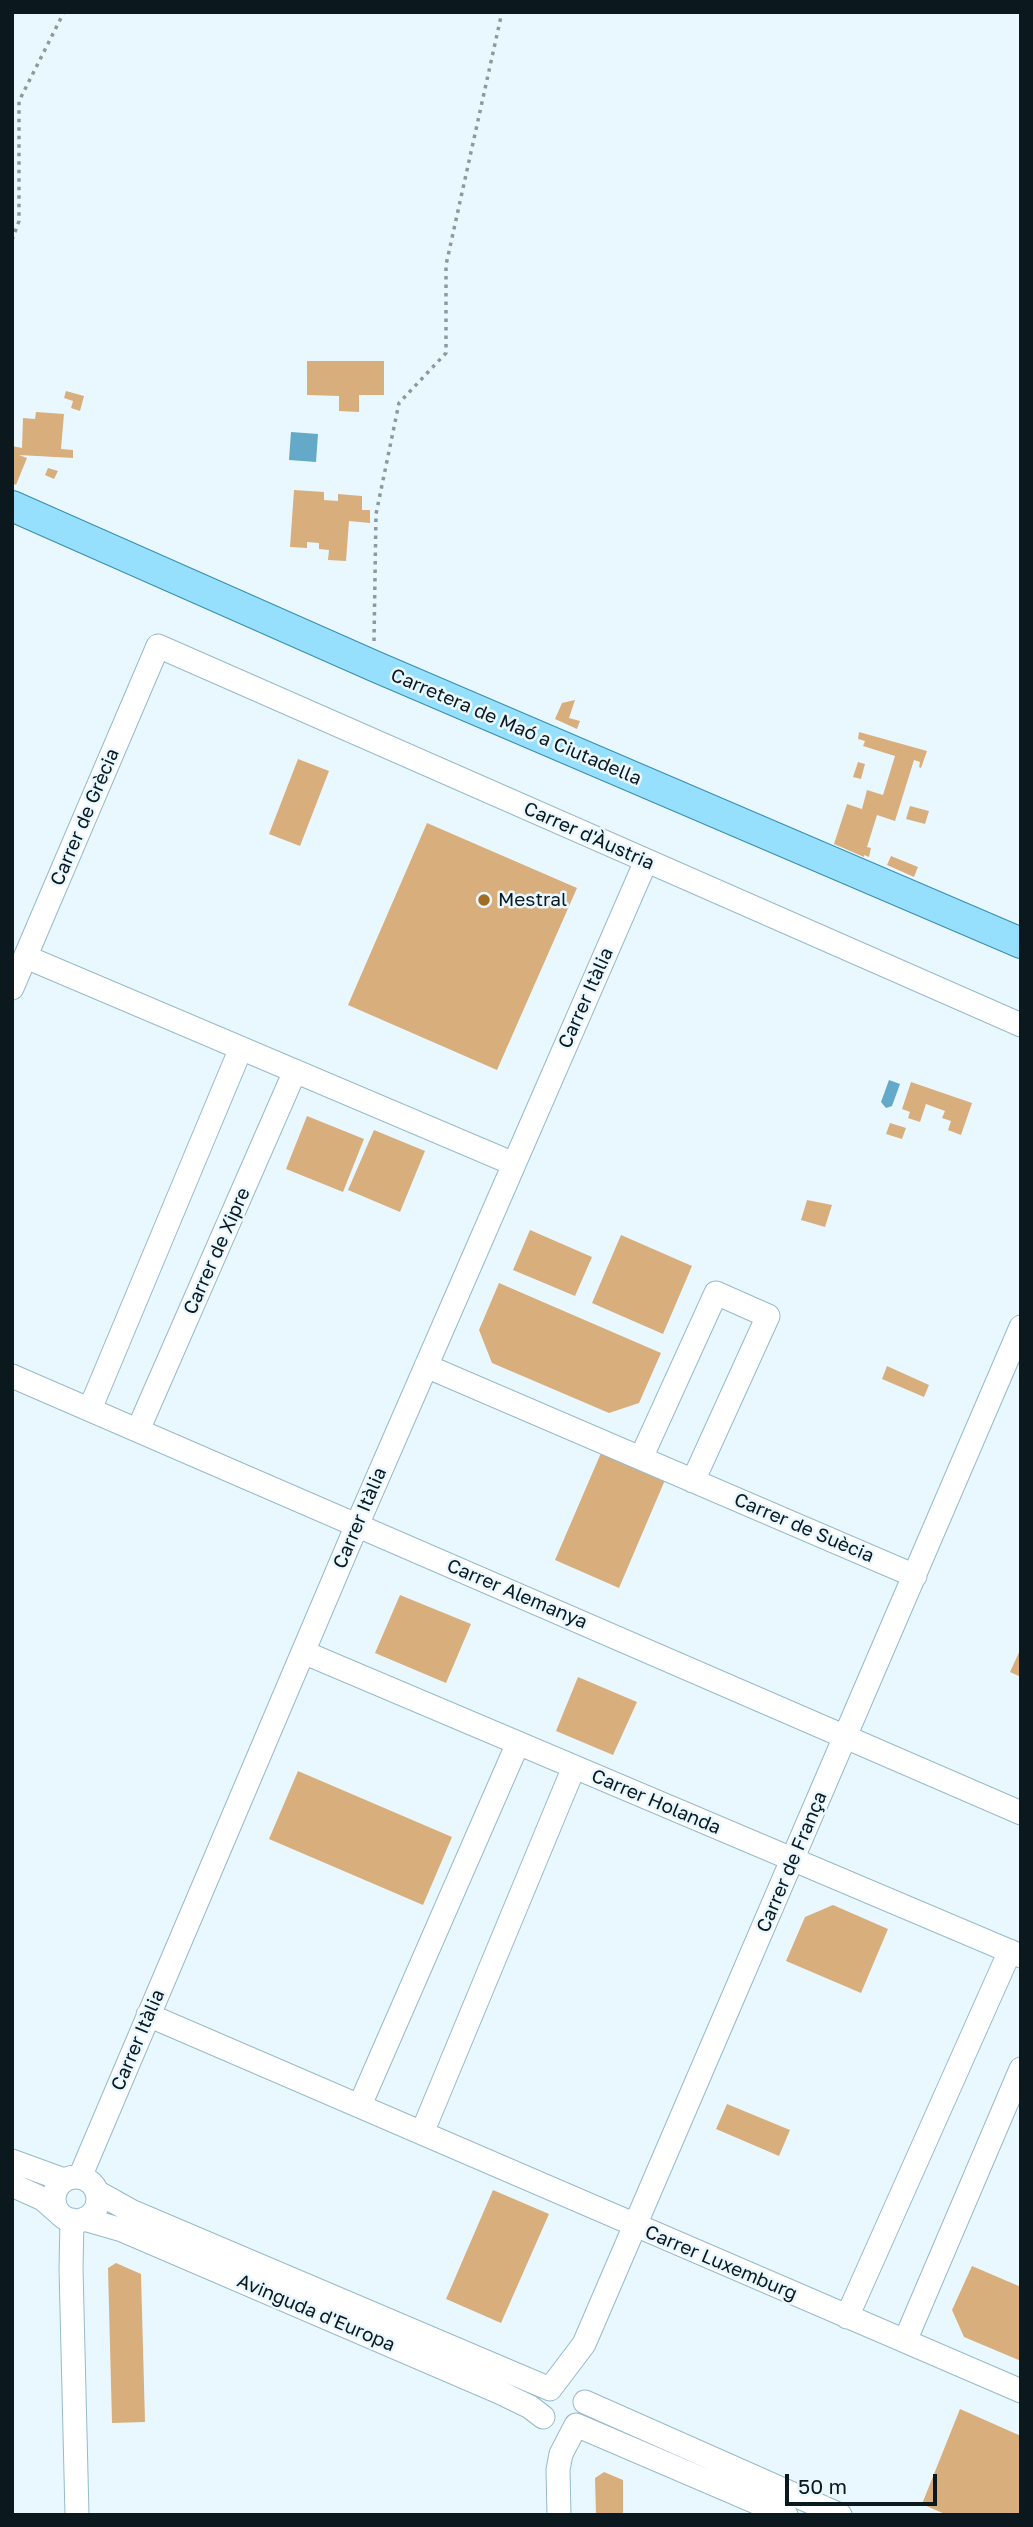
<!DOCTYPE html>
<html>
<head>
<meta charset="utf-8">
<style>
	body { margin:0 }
	#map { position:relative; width:1033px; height:2527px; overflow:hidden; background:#e9f8ff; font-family:"Golos Text",sans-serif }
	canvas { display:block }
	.frame { position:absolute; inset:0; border:14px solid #0b191f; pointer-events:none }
	.scale { position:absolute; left:785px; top:2474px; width:152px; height:32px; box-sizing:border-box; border:4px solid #0b191f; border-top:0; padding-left:9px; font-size:21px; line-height:24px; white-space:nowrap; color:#0b191f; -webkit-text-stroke:5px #e9f8ff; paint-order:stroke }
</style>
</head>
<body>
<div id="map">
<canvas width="1033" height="2527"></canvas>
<div class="frame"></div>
<div class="scale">50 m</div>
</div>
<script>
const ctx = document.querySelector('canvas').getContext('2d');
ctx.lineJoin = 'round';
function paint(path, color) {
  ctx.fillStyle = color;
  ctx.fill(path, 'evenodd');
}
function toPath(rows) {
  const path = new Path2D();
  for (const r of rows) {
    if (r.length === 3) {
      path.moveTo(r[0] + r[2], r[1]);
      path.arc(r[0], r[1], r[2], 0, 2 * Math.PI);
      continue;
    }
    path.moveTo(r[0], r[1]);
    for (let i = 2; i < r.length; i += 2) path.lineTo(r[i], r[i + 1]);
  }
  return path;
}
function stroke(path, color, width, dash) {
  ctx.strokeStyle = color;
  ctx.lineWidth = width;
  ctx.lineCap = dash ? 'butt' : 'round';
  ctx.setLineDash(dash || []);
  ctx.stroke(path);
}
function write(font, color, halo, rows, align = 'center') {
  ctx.font = font + ' "Golos Text",sans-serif';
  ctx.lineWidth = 5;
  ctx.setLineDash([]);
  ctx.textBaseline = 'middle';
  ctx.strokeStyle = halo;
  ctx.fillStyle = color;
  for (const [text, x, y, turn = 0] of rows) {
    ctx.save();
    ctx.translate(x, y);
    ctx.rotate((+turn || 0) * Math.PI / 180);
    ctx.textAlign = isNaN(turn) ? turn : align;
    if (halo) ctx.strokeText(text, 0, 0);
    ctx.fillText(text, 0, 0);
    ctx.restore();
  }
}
const water = toPath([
	[291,432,318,434,316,462,289,460],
	[889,1080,900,1084,892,1106,886,1108,881,1102]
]);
const building = toPath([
	[307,361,384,361,384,395,359,395,359,412,339,411,339,396,307,395],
	[66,391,84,396,80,411,71,408,73,401,64,398],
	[36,412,64,414,61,449,73,450,73,458,19,455,27,458,16,485,12,483,12,446,22,448,23,418,35,419],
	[48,468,58,471,54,479,45,475],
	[294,490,324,492,324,500,338,501,338,494,362,496,362,510,370,510,370,523,349,521,346,561,328,560,329,550,319,549,319,543,307,542,307,548,290,547],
	[575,700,569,718,580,721,577,729,555,719,562,703],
	[859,732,927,751,921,768,919,767,920,762,914,760,895,821,877,815,867,847,871,848,869,857,864,855,864,857,834,844,847,804,862,809,867,790,883,795,895,756,863,746,865,741,858,739],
	[298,759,329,771,300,846,269,834],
	[858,762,865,764,861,779,853,777],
	[910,806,929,811,925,824,906,819],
	[427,823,577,888,497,1070,348,1005],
	[891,856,918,867,914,877,887,865],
	[911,1082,972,1103,961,1135,948,1130,951,1121,942,1118,945,1111,926,1104,920,1122,908,1118,910,1112,902,1109],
	[307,1116,364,1139,343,1192,286,1169],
	[890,1123,906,1128,902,1139,886,1134],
	[374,1130,425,1151,400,1212,348,1190],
	[807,1200,832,1205,825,1227,801,1220],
	[530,1230,592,1257,575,1296,513,1270],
	[621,1235,692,1266,663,1334,592,1303],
	[499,1283,661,1353,639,1403,609,1413,492,1363,479,1330],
	[887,1366,929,1385,924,1397,882,1379],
	[601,1453,665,1480,619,1588,555,1560],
	[400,1595,471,1624,446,1683,375,1653],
	[1021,1648,1021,1677,1010,1672],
	[578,1677,637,1702,613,1755,556,1731],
	[298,1771,452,1837,423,1905,269,1839],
	[833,1905,888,1929,861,1993,786,1961,805,1917],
	[727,2104,790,2130,779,2156,716,2129],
	[493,2190,549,2214,501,2323,446,2299],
	[116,2263,141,2274,145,2422,112,2423,108,2268],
	[972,2266,1021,2287,1021,2361,964,2337,952,2310],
	[960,2409,1021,2436,1021,2515,947,2515,922,2504],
	[604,2472,623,2480,623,2515,596,2515,595,2478]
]);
const path = toPath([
	[12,240,19,221,19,101,64,12],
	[374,641,376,514,399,403,446,353,446,265,502,12]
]);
const minor = toPath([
	[26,957,514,1164],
	[12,988,158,646,1021,1025],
	[426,1366,915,1576],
	[12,1376,1021,1813],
	[90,1409,241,1048],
	[138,1430,295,1071],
	[641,1458,716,1293,768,1316,693,1481],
	[303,1652,1021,1956],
	[148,2015,1021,2391],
	[360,2105,518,1743],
	[422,2133,574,1767],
	[12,2161,64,2180],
	[76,2199,22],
	[80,2177,357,1525,646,861],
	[12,2185,43,2199,59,2213],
	[97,2192,131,2211,550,2389,584,2344,1021,1327],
	[84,2219,122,2230,499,2392,530,2407,543,2417],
	[72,2220,71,2268,77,2515],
	[847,2317,1010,1951],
	[905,2341,1021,2069],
	[585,2402,840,2515],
	[559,2515,558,2470,561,2454,576,2425,786,2515]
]);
const major = toPath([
	[12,506,374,666,1021,943]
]);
const markers = [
	[484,900,7,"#a16c25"]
];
const streetNames = [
	["Carretera de Maó a Ciutadella",516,727,23],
	["Carrer de Grècia",85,817,-67],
	["Carrer d'Àustria",589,836,24],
	["Carrer Itàlia",586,998,-66],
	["Carrer de Xipre",217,1251,-66],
	["Carrer Itàlia",360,1518,-67],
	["Carrer de Suècia",804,1528,23],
	["Carrer Alemanya",517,1594,23],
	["Carrer Holanda",656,1802,23],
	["Carrer de França",792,1862,-67],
	["Carrer Itàlia",138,2040,-67],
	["Carrer Luxemburg",721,2263,23],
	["Avinguda d'Europa",316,2313,23]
];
const poiNames = [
	["Mestral",498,900]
];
paint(water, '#64a9c7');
paint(building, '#d9ae7d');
stroke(minor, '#96bacb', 25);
stroke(major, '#388daf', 32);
stroke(path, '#8b9aa1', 3.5, [3.5, 5]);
stroke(minor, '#fff', 23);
stroke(major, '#97e0fd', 30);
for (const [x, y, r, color] of markers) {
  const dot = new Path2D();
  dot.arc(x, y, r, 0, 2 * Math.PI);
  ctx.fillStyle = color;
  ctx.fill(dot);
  stroke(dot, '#e9f8ff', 2.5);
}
write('19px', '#0b191f', '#e9f8ff', streetNames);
write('19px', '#0b191f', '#e9f8ff', poiNames, 'left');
</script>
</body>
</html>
